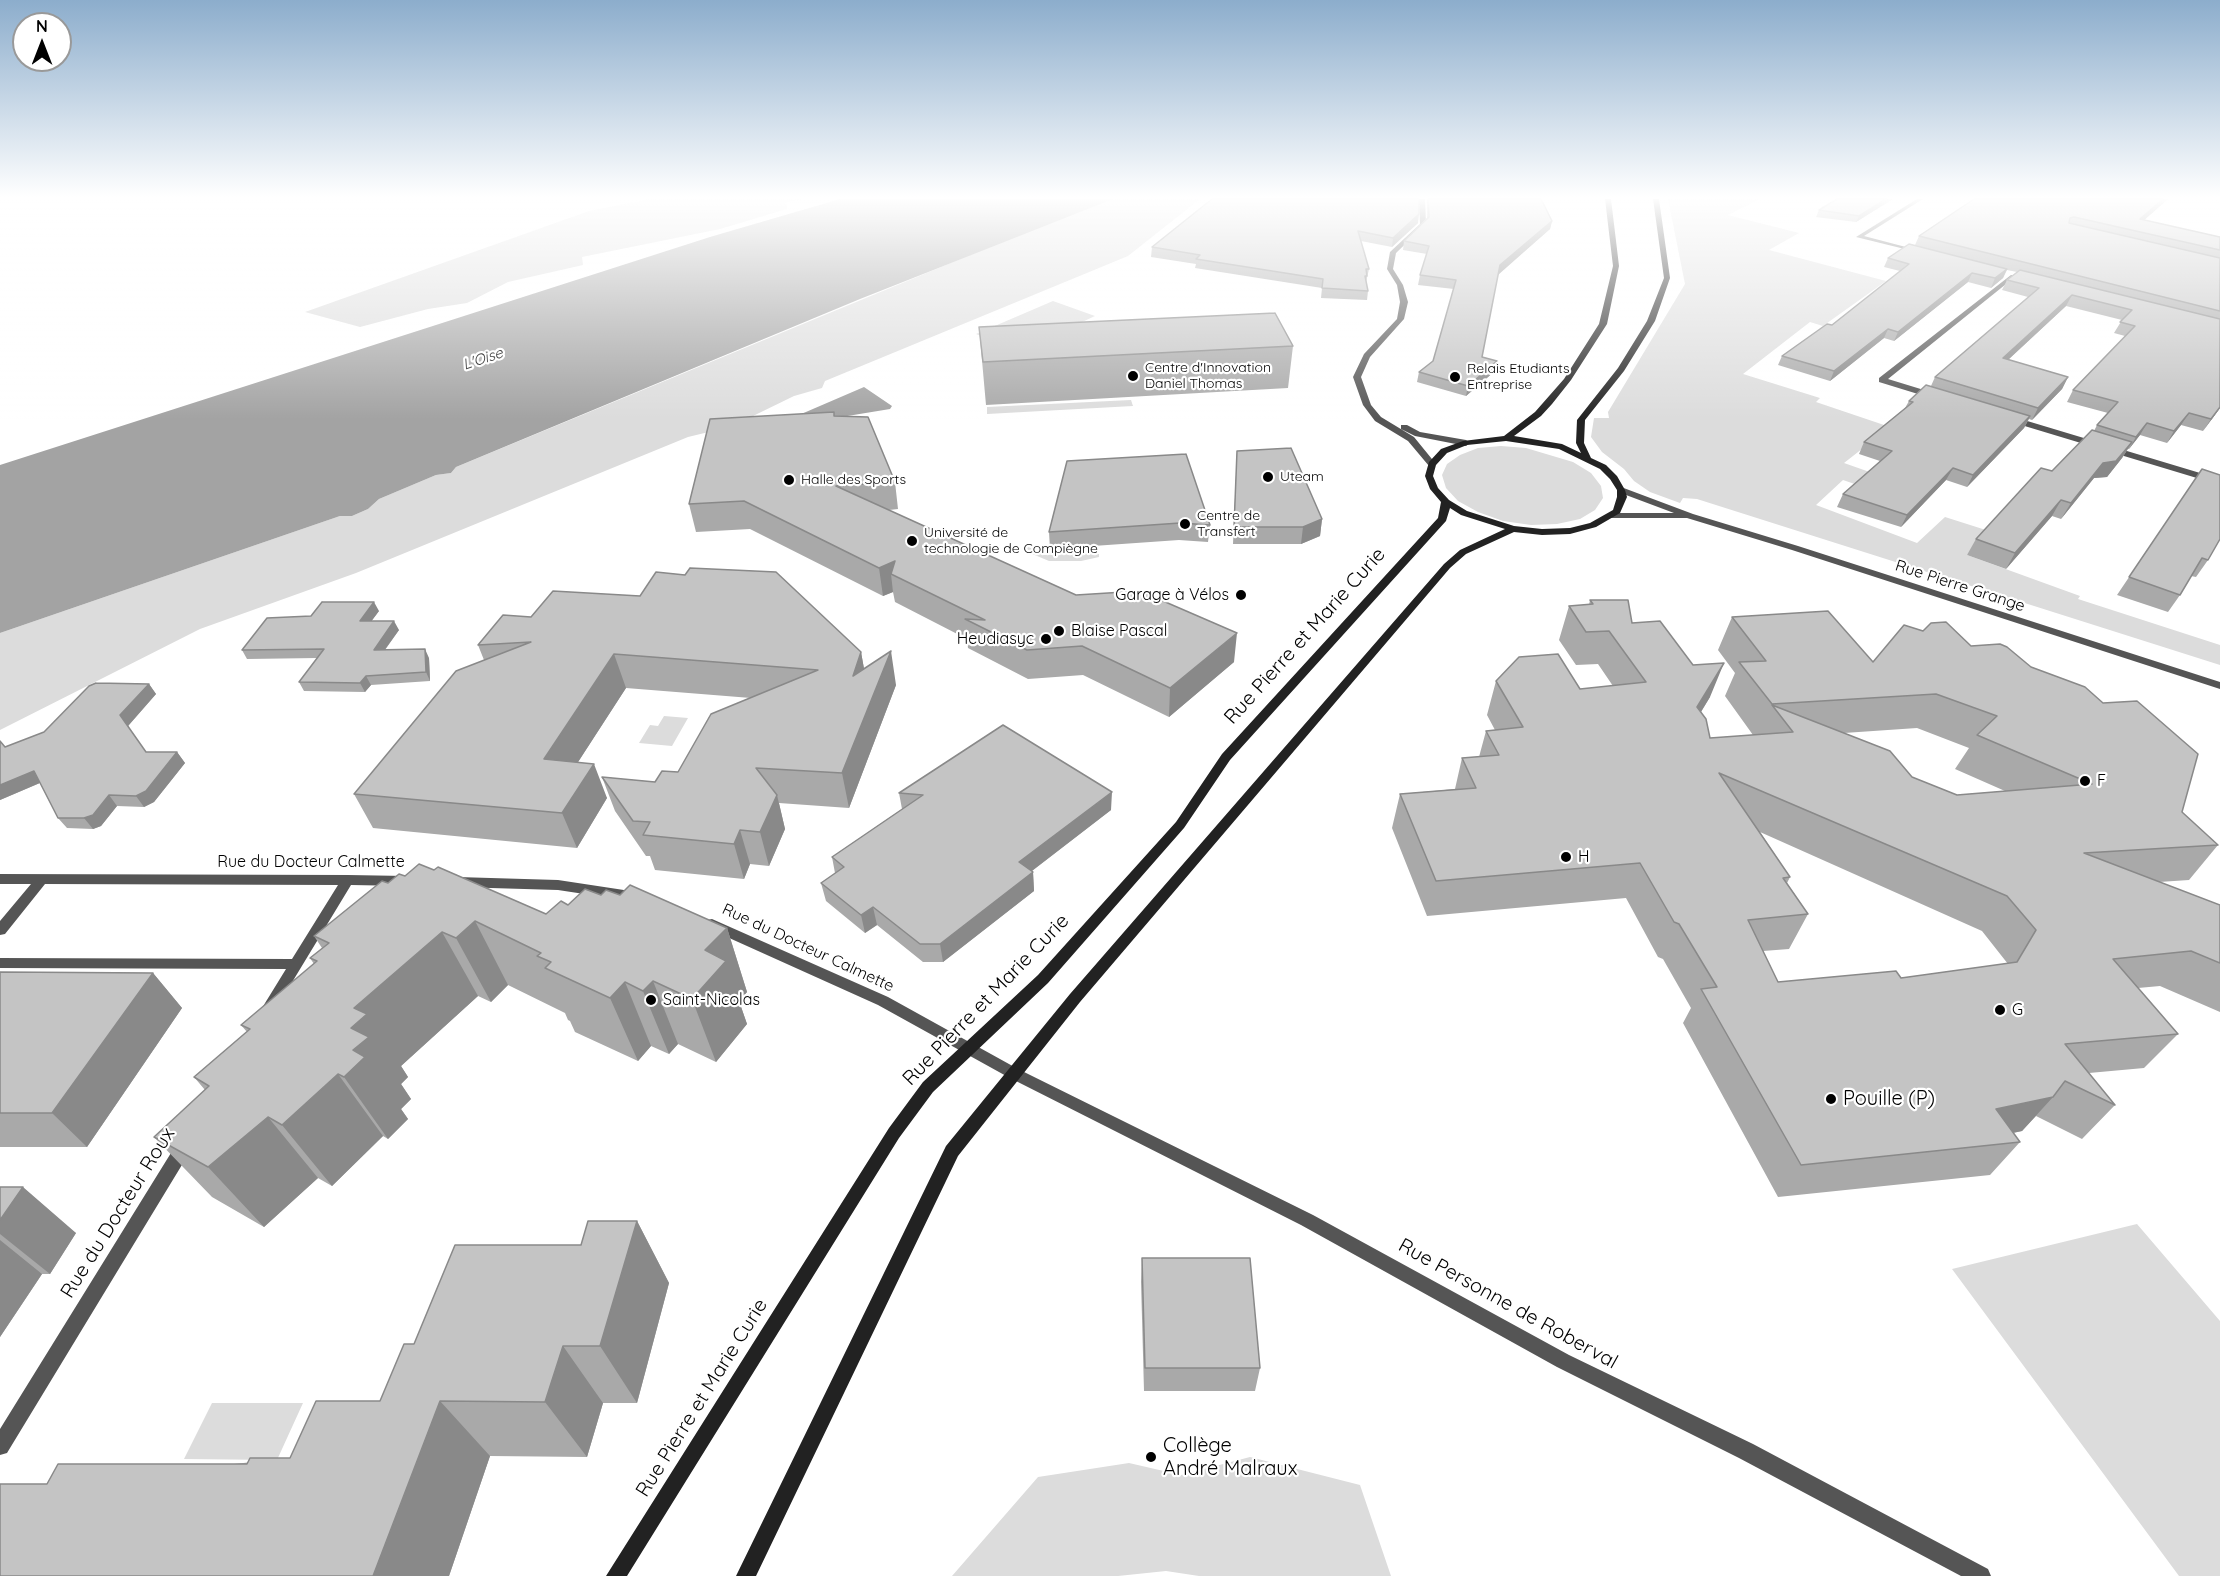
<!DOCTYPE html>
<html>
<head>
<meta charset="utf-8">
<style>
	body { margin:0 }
	#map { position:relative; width:2220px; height:1576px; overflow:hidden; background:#fff; font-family:Quicksand,sans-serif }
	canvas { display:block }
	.north { position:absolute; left:12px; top:12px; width:60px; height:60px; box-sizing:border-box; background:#fff; border:2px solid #999; border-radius:50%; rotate:0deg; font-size:16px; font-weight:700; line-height:24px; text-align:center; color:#000 }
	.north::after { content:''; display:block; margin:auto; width:21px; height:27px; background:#000; clip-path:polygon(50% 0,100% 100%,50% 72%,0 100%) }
</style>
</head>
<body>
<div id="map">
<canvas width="2220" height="1576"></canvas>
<div class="north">N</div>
</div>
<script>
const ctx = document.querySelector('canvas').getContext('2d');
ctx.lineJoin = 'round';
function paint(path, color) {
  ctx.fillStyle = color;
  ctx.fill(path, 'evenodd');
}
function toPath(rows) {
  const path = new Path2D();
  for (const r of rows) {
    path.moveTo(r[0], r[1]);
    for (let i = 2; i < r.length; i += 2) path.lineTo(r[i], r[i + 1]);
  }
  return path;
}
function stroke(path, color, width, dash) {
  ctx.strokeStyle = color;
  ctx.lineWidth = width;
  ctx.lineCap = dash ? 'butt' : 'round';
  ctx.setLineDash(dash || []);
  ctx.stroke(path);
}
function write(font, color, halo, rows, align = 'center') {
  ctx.font = font + ' Quicksand,sans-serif';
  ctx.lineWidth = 4.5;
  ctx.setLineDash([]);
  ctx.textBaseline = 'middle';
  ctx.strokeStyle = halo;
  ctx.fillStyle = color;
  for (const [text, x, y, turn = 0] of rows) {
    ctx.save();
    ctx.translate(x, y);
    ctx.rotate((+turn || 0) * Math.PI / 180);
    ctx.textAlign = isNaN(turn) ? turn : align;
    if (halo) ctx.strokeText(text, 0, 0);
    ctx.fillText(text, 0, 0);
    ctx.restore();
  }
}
const green = toPath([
	[649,199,803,199,784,203,787,205,787,209,720,229,582,257,583,265,508,282,467,303,428,309,360,327,305,312,589,211],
	[1106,199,1200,199,1128,256,825,381,822,388,794,396,753,416,750,422,688,437,356,573,200,629,0,730,0,633,340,516,352,516,368,509,379,499,436,475,451,473,456,467],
	[1668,199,1760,199,1728,215,1799,233,1769,250,1886,281,1823,326,1810,322,1743,374,1820,398,1816,402,1890,427,1844,463,1918,489,1904,501,1843,480,1816,505,1917,543,1945,517,1989,531,1967,555,2080,596,2078,599,2220,645,2220,665,1697,499,1683,498,1680,503,1650,492,1634,481,1624,469,1602,452,1591,437,1594,418,1609,418,1608,412,1685,284],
	[1053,301,1095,316,1019,351,976,334],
	[1131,400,1133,406,987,414,987,407],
	[1501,446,1526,448,1573,462,1591,473,1601,486,1603,498,1595,510,1580,519,1557,524,1531,525,1503,521,1478,512,1458,501,1446,488,1442,475,1447,464,1460,455,1478,448],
	[1025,545,1044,555,1093,553,1099,554,1099,557,1081,561,1049,561,1023,550],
	[664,716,688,718,672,746,639,743,650,725,658,726],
	[2137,1224,2220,1321,2220,1576,2179,1576,1952,1269],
	[212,1403,303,1403,277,1460,184,1459],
	[1250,1457,1360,1485,1391,1576,1199,1576,1166,1571,1118,1576,952,1576,1038,1477,1129,1463,1181,1475]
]);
const water = toPath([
	[840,199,1113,199,860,299,456,467,451,473,436,475,379,499,368,509,352,516,340,516,0,633,0,465,710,237],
	[864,387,892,406,890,409,823,420,785,421]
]);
const minor = toPath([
	[1419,199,1425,199,1426,224,1396,253,1393,269,1403,285,1408,302,1404,319,1370,357,1361,377,1371,405,1381,417,1414,437,1436,464,1432,467,1429,466,1408,441,1375,421,1363,405,1353,377,1364,354,1397,319,1400,302,1397,285,1387,269,1390,252,1420,224,1419,199],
	[1917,199,1923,199,1864,236,1921,251,1921,253,1856,237,1917,199],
	[2011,275,2016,276,1888,379,1937,394,1937,398,1931,398,1879,382,1879,378,2011,275],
	[2008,417,2014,417,2220,479,2220,485,2008,421,2008,417],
	[1401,425,1407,425,1420,432,1466,440,1470,443,1466,446,1415,436,1401,429,1401,425],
	[0,874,348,875,406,876,411,878,412,881,411,884,406,886,351,885,274,1012,269,1014,264,1012,262,1008,286,969,0,968,0,958,292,959,338,885,45,884,5,934,0,935,0,921,31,884,0,884,0,874],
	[457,877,558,880,637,892,642,894,644,897,642,900,637,902,558,890,457,887,452,885,451,882,452,879,457,877],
	[712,919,888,997,1018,1069,1313,1215,1569,1355,1753,1444,1988,1569,1991,1576,1961,1576,1739,1458,1557,1367,1301,1225,1008,1077,878,1005,707,928,705,924,707,920,712,919],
	[185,1138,191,1140,193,1145,191,1150,7,1453,0,1455,0,1429,179,1140,185,1138]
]);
const tertiary = toPath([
	[1621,487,1693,514,1798,546,2220,682,2220,689,1792,550,1687,518,1608,518,1606,516,1611,513,1674,513,1618,492,1617,490,1621,487]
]);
const secondary = toPath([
	[1605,199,1611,199,1619,266,1607,324,1571,380,1552,404,1541,416,1514,436,1562,444,1581,453,1576,443,1577,420,1618,368,1647,321,1664,278,1653,199,1659,199,1670,278,1655,321,1624,371,1585,420,1584,443,1591,458,1606,465,1617,476,1625,490,1627,497,1620,513,1596,527,1570,534,1542,535,1514,532,1466,554,1450,568,1080,1002,958,1156,756,1576,736,1576,946,1146,1070,994,1444,564,1460,550,1505,529,1461,515,1450,508,1446,521,1230,760,1184,828,1048,983,933,1092,899,1138,627,1576,606,1576,889,1128,923,1082,1038,975,1176,822,1222,754,1438,518,1441,502,1430,489,1425,476,1429,462,1441,449,1463,441,1504,436,1535,412,1564,379,1599,324,1613,266,1605,199],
	[1506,441,1559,449,1600,469,1610,479,1617,490,1617,497,1613,510,1590,523,1570,528,1542,529,1514,526,1467,511,1449,500,1438,488,1433,476,1436,465,1447,453,1467,445,1506,441]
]);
const wall = toPath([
	[1427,199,1541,199,1552,221,1550,229,1498,274,1482,357,1495,371,1466,396,1417,382,1419,372,1433,361,1454,289,1418,285,1420,275,1427,254,1403,250,1404,241,1427,218],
	[1893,199,1856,222,1816,217,1819,210],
	[2168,199,2144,220,2220,237,2220,408,2203,431,2181,425,2167,443,2140,435,2129,449,2128,449,2122,458,2107,477,2094,478,2061,519,2052,516,2006,569,1967,555,1976,539,2052,471,2094,431,2097,425,2108,413,2067,402,2073,390,2125,336,2114,333,2122,320,2066,306,2008,360,2068,377,2062,389,2032,420,2029,419,2024,428,1967,487,1946,480,1901,527,1837,507,1843,494,1880,461,1859,454,1864,442,1905,408,1909,401,1931,386,1935,377,2028,297,2002,290,2007,280,2017,272,2007,270,2003,278,1991,288,1968,282,1894,341,1884,338,1830,381,1778,365,1782,356,1832,325,1900,271,1884,267,1888,258,1915,245,1919,236],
	[1418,223,1392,247,1361,241,1369,269,1366,282,1368,291,1367,300,1321,298,1322,288,1195,268,1196,264,1151,257,1152,247],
	[979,327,1293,346,1288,388,986,405],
	[835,416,895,482,898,509,889,510,1076,595,1234,662,1169,717,1083,675,1028,679,968,648,967,639,895,602,893,592,883,596,750,529,696,532,689,504],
	[1237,451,1322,519,1320,536,1301,544,1233,544],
	[1067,461,1210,525,1208,542,1179,540,1050,549,1049,532],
	[2202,469,2208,560,2196,577,2191,576,2180,595,2168,612,2117,595],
	[1590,600,1632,623,1710,697,1701,712,1710,738,1753,735,1725,696,1735,673,1718,650,1732,617,1873,662,1971,646,2182,812,2218,845,2189,880,2159,882,2220,905,2220,1012,2160,986,2138,988,2178,1034,2144,1068,2089,1073,2115,1105,2082,1139,2036,1116,2022,1131,2013,1133,2020,1142,1990,1175,1778,1197,1683,1023,1691,1008,1663,959,1658,957,1626,898,1427,916,1392,828,1400,794,1455,789,1462,758,1479,757,1486,731,1495,730,1487,715,1496,681,1580,689,1613,686,1598,664,1576,665,1559,640,1569,606,1589,605],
	[1917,728,1969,748,1955,769,2005,791,1957,795,1912,777,1844,733],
	[1760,832,1982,931,2008,964,1901,978,1778,982,1763,951,1789,949,1808,914,1787,883,1790,877],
	[379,611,371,621,399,630,385,650,429,658,430,681,371,685,365,692,304,691,299,682,317,658,247,659,242,650,311,616],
	[503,615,861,652,864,669,896,685,849,808,779,803,785,829,769,866,750,864,744,879,655,870,650,856,646,856,615,811,602,777,655,782,678,772,751,698,626,688,578,762,607,798,577,848,373,828,354,794,484,660,478,645],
	[149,684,156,694,128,726,146,752,177,752,185,763,154,802,144,807,117,806,101,826,93,829,67,828,58,818,40,783,0,800,0,741,5,747,44,732],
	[899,793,1111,810,1032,871,1033,872,1034,891,943,962,923,962,877,925,865,933,826,901,821,883,835,873,832,857,902,809],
	[405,876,546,914,568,905,601,895,620,895,727,928,747,992,739,1001,747,1024,716,1062,678,1044,669,1054,651,1046,638,1061,575,1032,570,1021,568,1020,565,1013,508,985,491,1002,478,996,401,1066,408,1077,401,1084,411,1099,401,1109,408,1119,388,1139,383,1136,332,1186,318,1178,264,1227,212,1197,154,1137,205,1090,194,1077,247,1032,241,1025,314,964,310,958,322,948,314,936,388,883],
	[0,972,153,973,182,1008,87,1147,0,1147],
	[0,1187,76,1233,50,1274,42,1274,0,1337],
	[637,1221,669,1283,637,1403,603,1403,587,1457,490,1456,449,1576,0,1576,47,1484,290,1458,380,1401,414,1344,581,1245],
	[1142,1258,1260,1368,1255,1391,1144,1391,1141,1282]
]);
const shadedWall = toPath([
	[1886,199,1893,199,1856,222,1859,216],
	[2163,199,2168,199,2134,229,2140,219],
	[1419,214,1418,223,1392,247,1393,238],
	[1552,221,1550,229,1498,275,1500,265],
	[2007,269,2003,278,1991,288,1995,278],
	[1972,273,1968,282,1894,341,1898,332],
	[2072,295,2066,306,1997,370,2003,358],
	[1888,329,1884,338,1830,381,1834,371],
	[1497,361,1495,371,1466,396,1468,386],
	[2068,377,2062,389,2032,420,2038,408],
	[2220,407,2220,408,2203,431,2211,419],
	[2189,413,2181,425,2167,443,2174,431],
	[2030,416,2024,428,1967,487,1973,475],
	[2147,423,2140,435,2129,449,2136,437],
	[2132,442,2122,458,2107,477,2094,478,2061,519,2071,503,2103,463],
	[1953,468,1946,480,1901,527,1907,515],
	[2061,500,2052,516,2006,569,2015,553],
	[1322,519,1320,536,1301,544,1303,527],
	[895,561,891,574,893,592,883,596,879,568],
	[374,602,379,611,365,630,360,621],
	[394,621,399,630,378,659,374,650],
	[1237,633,1234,662,1169,717,1170,688],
	[425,649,429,658,430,681,426,672],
	[891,651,896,685,849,808,842,773],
	[861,652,867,685,853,676],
	[614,654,626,688,558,793,544,759],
	[1724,663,1710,697,1683,741,1697,707],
	[366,676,371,685,365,692,360,683],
	[149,684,156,694,128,726,120,715],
	[177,752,185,763,154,802,144,807,136,796],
	[594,764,607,798,577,848,562,813],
	[34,771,42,782,0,800,0,785],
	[1112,792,1111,810,1020,880,1019,862],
	[109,795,117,806,101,826,93,829,84,818],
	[777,795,785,829,769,866,760,832],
	[740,830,750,864,744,879,734,844],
	[1033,872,1034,891,943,962,940,944],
	[873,907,877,925,865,933,861,915],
	[475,921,508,985,491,1002,456,938],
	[727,928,747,992,739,1001,747,1024,716,1062,692,999,705,950],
	[442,932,478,996,401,1066,408,1077,401,1084,411,1099,401,1109,408,1119,388,1139,344,1077,353,1050,351,1028,354,1008],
	[153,973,182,1008,87,1147,52,1113],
	[653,981,678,1044,669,1054,643,991],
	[625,982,651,1046,638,1061,610,998],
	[338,1074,383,1136,332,1186,282,1125],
	[2053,1097,2022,1131,1967,1142,1996,1109],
	[268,1117,318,1178,264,1227,208,1167],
	[23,1187,76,1233,50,1274,0,1234,0,1220],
	[637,1221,669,1283,637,1403,600,1346],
	[0,1240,42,1274,0,1337],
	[563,1346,603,1403,587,1457,545,1402],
	[440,1401,490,1456,449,1576,373,1576]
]);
const building = toPath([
	[1212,199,1419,199,1419,214,1393,238,1358,231,1369,269,1366,269,1367,276,1365,276,1368,291,1322,288,1323,279,1196,259,1200,255,1152,247,1212,199],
	[1428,199,1541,199,1552,221,1500,265,1482,357,1497,361,1468,386,1419,372,1433,361,1456,280,1420,275,1429,246,1404,241,1429,217,1428,199],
	[1837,199,1886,199,1859,216,1819,210,1837,199],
	[1974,199,2163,199,2140,219,2220,237,2220,250,2074,217,2070,218,2069,223,2220,258,2220,311,1919,236,1974,199],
	[1909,244,2007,269,1995,278,1972,273,1898,332,1888,329,1834,371,1782,356,1827,324,1832,325,1909,264,1888,258,1909,244],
	[2020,270,2220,319,2220,407,2211,419,2189,413,2174,431,2147,423,2136,437,2097,425,2118,402,2073,390,2135,326,2120,322,2132,310,2072,295,2003,358,2068,377,2038,408,1935,377,2039,288,2007,280,2020,270],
	[1275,313,1293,346,983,362,979,327,1275,313],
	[1926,385,2030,416,1973,475,1953,468,1907,515,1843,494,1892,451,1864,442,1913,402,1909,401,1926,385],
	[834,412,834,416,868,417,895,482,836,486,1076,595,1140,591,1237,633,1170,688,1082,646,1027,650,965,619,985,620,891,574,895,561,879,568,744,501,689,504,710,419,834,412],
	[2092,430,2132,442,2116,461,2103,463,2071,503,2061,500,2015,553,1976,539,2041,468,2052,471,2092,430],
	[1291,448,1322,519,1303,527,1234,527,1237,451,1291,448],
	[1186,454,1210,525,1180,523,1049,532,1067,461,1186,454],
	[2202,469,2220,475,2220,539,2208,560,2202,558,2180,595,2129,577,2202,469],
	[690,568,776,572,861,652,853,676,891,651,842,773,756,768,777,795,760,832,740,830,734,844,643,835,650,822,633,821,602,777,655,782,662,771,678,772,711,714,818,670,614,654,544,759,594,764,562,813,354,794,456,671,531,642,478,645,503,615,531,617,553,591,640,596,656,572,685,575,690,568],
	[1590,600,1628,600,1632,623,1660,621,1693,665,1724,663,1697,707,1706,719,1710,738,1793,732,1772,705,1890,751,1912,777,1957,795,2092,784,1977,735,1997,716,1936,694,1772,704,1739,662,1766,661,1732,617,1828,611,1873,662,1904,625,1923,631,1931,623,1946,622,1971,646,2000,644,2007,647,2031,667,2085,687,2103,703,2137,701,2198,754,2182,812,2218,845,2084,853,2220,905,2220,963,2191,951,2113,959,2178,1034,2065,1044,2115,1105,2065,1081,2053,1097,1996,1109,2020,1142,1801,1165,1701,989,1717,987,1679,924,1674,922,1640,863,1436,881,1400,794,1476,788,1462,758,1499,755,1486,731,1523,727,1496,681,1519,657,1558,654,1580,689,1646,682,1609,631,1586,632,1569,606,1593,604,1590,600],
	[1719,773,2007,896,2036,930,2017,962,1901,978,1896,971,1778,982,1748,920,1808,914,1783,878,1790,877,1719,773],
	[322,602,374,602,360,621,394,621,374,650,425,649,426,672,366,676,360,683,299,682,324,649,242,650,267,618,311,616,322,602],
	[96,683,149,684,120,715,146,752,177,752,146,791,136,796,109,795,93,815,84,818,58,818,34,771,0,785,0,741,5,747,44,732,89,686,96,683],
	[1003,725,1112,792,1019,862,1033,872,940,944,920,944,873,907,861,915,821,883,844,867,832,857,923,795,899,793,1003,725],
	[419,864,434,870,438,867,546,914,561,901,568,905,585,889,601,895,606,890,620,895,630,885,727,928,705,950,726,961,692,999,653,981,643,991,625,982,610,998,545,968,551,962,537,956,541,953,475,921,456,938,442,932,354,1008,367,1014,351,1028,369,1037,353,1050,365,1057,344,1077,338,1074,282,1125,268,1117,208,1167,154,1137,209,1086,194,1077,250,1029,241,1025,317,961,310,958,329,943,314,936,382,881,388,883,399,874,405,876,419,864],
	[0,972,153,973,52,1113,0,1113,0,972],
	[0,1187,23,1187,0,1220,0,1187],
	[588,1221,637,1221,600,1346,563,1346,545,1402,440,1401,373,1576,0,1576,0,1484,47,1484,58,1464,247,1464,250,1458,290,1458,316,1401,380,1401,404,1344,414,1344,455,1245,581,1245,588,1221],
	[1142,1258,1250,1258,1260,1368,1145,1368,1142,1258]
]);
const markers = [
	[1133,376,6,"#000"],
	[1455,377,6,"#000"],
	[1268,477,6,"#000"],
	[789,480,6,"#000"],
	[1185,524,6,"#000"],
	[912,541,6,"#000"],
	[1241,595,6,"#000"],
	[1059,631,6,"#000"],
	[1046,639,6,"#000"],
	[2085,781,6,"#000"],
	[1566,857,6,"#000"],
	[651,1000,6,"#000"],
	[2000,1010,6,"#000"],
	[1831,1099,6,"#000"],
	[1151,1457,6,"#000"]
];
const farPoinames = [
	["Centre d'Innovation",1145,368],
	["Daniel Thomas",1145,384],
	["Relais Etudiants",1467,369],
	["Entreprise",1467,385],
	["Uteam",1280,477],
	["Halle des Sports",801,480],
	["Centre de",1197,516],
	["Transfert",1197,532],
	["Université de",924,533],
	["technologie de Compiègne",924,549]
];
const farWaternames = [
	["L'Oise",483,359,-18]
];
const streetNames = [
	["Rue Pierre Grange",1960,586,18],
	["Rue du Docteur Calmette",311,862],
	["Rue du Docteur Calmette",808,948,25]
];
const poiNames = [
	["Garage à Vélos",1229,595,"right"],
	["Blaise Pascal",1071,631],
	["Heudiasyc",1034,639,"right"],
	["F",2097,781],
	["H",1578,857],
	["Saint-Nicolas",663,1000],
	["G",2012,1010]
];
const nearStreetnames = [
	["Rue Pierre et Marie Curie",1305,636,-48],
	["Rue Pierre et Marie Curie",986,1000,-46],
	["Rue du Docteur Roux",118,1213,-58],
	["Rue Personne de Roberval",1508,1304,29],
	["Rue Pierre et Marie Curie",702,1398,-58]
];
const nearPoinames = [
	["Pouille (P)",1843,1099],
	["Collège",1163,1446],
	["André Malraux",1163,1469]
];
paint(green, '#dcdcdc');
paint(water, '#a3a3a3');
paint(minor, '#555');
paint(tertiary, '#555');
paint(secondary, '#222');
paint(wall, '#a9a9a9');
paint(shadedWall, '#898989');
paint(building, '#c4c4c4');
stroke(building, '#898989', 1.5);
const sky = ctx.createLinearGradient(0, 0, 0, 419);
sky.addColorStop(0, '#8cadcc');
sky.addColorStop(0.47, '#fff');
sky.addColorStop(1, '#ffffff00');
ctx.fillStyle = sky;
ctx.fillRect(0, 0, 2220, 419);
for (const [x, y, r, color] of markers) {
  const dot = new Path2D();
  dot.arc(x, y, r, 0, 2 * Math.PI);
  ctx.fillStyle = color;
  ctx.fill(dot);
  stroke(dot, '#fff', 2);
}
write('14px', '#000', '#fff', farPoinames, 'left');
write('italic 15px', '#444', '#fff', farWaternames);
write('16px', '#000', '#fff', streetNames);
write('16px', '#000', '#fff', poiNames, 'left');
write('20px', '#000', '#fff', nearStreetnames);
write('20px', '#000', '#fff', nearPoinames, 'left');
</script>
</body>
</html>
